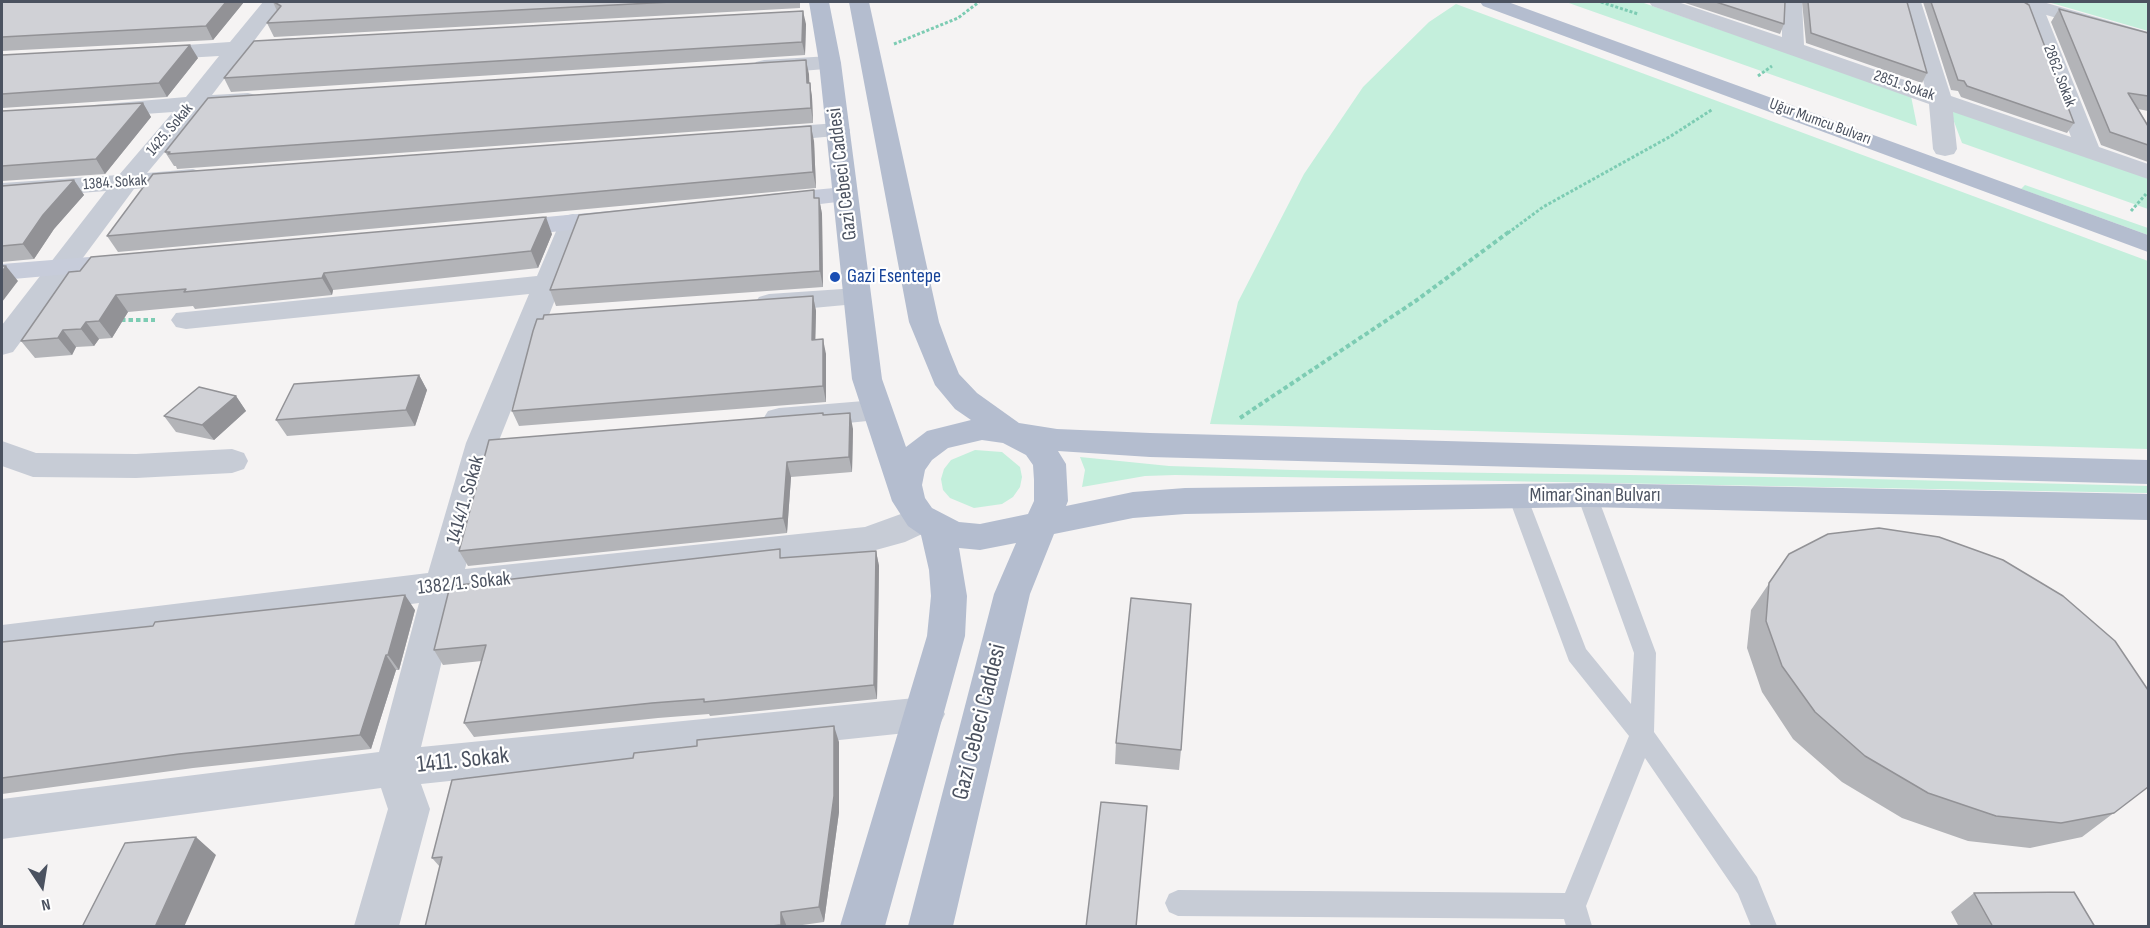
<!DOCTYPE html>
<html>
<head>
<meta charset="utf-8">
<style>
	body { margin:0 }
	#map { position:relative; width:2150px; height:928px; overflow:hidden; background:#f5f3f3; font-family:"Sofia Sans Condensed",sans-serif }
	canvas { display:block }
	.frame { position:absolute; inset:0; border:3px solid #4b5260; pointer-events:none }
	.north { position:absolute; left:12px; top:856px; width:60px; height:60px; -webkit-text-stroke:4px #fff; paint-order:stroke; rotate:168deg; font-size:16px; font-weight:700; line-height:24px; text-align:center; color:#4b5260 }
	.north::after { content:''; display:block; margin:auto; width:21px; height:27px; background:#4b5260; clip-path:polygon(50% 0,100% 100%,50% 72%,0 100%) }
</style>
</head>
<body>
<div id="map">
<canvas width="2150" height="928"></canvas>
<div class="frame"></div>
<div class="north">N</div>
</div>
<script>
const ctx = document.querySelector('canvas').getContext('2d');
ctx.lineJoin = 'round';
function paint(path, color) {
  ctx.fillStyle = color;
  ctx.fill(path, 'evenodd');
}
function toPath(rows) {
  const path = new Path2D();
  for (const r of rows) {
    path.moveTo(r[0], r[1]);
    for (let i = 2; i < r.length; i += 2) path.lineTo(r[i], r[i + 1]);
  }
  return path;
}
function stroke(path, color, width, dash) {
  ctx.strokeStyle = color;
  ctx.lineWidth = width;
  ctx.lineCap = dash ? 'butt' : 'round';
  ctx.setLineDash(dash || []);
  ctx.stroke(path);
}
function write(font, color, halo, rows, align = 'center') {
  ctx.font = font + ' "Sofia Sans Condensed",sans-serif';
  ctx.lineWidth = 4.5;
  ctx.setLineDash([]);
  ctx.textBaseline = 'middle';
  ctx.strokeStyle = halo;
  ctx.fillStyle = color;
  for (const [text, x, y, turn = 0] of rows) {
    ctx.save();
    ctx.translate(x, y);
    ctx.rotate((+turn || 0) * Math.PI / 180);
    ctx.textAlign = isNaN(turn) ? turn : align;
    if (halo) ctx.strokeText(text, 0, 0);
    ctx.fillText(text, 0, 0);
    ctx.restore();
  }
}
const green = toPath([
	[1566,2,1641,2,1911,96,1917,126],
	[2048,2,2148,2,2148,31],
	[1456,4,2148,261,2148,449,1210,424,1238,302,1304,174,1363,87,1429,22],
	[1960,109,2148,177,2148,209,1962,143,1950,111],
	[2025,185,2148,228,2148,235,2021,189],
	[975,450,1002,452,1020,467,1022,477,1020,487,1013,497,1002,504,974,508,950,498,943,490,941,479,944,469,951,460],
	[1080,457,1169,466,1293,470,1831,478,2148,486,2148,493,1175,475,1145,476,1082,487,1085,470]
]);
const pathFar1 = toPath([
	[1601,2,1638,14],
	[894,44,958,18,979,2],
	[1758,76,1772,66],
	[2131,211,2146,194],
	[1508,233,1543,207,1671,136,1713,109]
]);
const path = toPath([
	[121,320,155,320],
	[1240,418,1417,300,1510,231]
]);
const service = toPath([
	[1587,488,1594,490,1597,495,1656,653,1654,732,1757,877,1777,926,1751,926,1738,894,1645,758,1586,906,1592,926,1566,926,1564,919,1178,916,1169,912,1165,903,1169,894,1178,890,1565,893,1629,736,1569,661,1508,496,1511,491,1518,489,1525,491,1586,649,1631,704,1634,653,1577,495,1580,490,1587,488]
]);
const minor = toPath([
	[263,2,283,2,254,41,293,38,301,40,304,45,301,50,243,54,212,95,248,93,256,95,260,100,256,105,200,110,147,173,193,169,202,172,206,177,202,182,134,189,13,352,2,355,2,325,106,191,2,199,2,183,119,175,173,112,102,117,94,115,90,110,94,105,186,97,219,56,150,60,142,58,139,53,142,48,230,42,263,2],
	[1649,2,1678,2,1782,37,1782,2,1802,2,1804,45,1925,87,1901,2,1921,2,1951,96,2071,137,2021,2,2041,2,2099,147,2148,164,2148,179,1953,112,1957,149,1954,154,1945,156,1936,154,1933,149,1929,104,1652,6,1649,2],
	[830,56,838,58,841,63,838,68,764,74,756,72,753,67,756,62,764,60,830,56],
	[838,123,847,125,850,130,847,135,768,142,759,140,756,135,759,130,768,128,838,123],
	[573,214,582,216,586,222,498,443,465,569,865,527,923,506,935,510,940,519,935,528,905,542,865,553,457,599,421,747,925,697,939,702,945,714,939,726,925,731,421,784,430,809,399,926,354,926,388,809,381,788,2,839,2,799,379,752,419,603,2,656,2,625,428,573,466,443,529,294,186,329,176,327,171,320,176,313,537,276,560,222,564,216,573,214],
	[857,288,867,291,871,297,867,303,769,312,759,309,755,303,759,297,769,294,857,288],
	[876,400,887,403,892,411,887,419,779,430,768,427,763,419,768,411,779,408,876,400],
	[2,441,36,453,136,454,232,449,244,453,248,461,244,469,232,473,136,478,33,477,2,466,2,441]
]);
const tertiary = toPath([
	[2013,2,2043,2,2148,32,2148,45,2016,6,2013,2]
]);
const secondary = toPath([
	[845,187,854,190,858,195,854,200,770,210,761,208,757,202,761,196,770,194,845,187],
	[620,210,629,212,633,218,629,224,504,237,495,235,491,229,495,223,504,221,620,210],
	[127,254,137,256,141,262,137,268,2,280,2,264,127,254]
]);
const primary = toPath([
	[809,2,829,2,841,63,882,379,906,447,927,431,971,420,955,409,935,385,909,322,849,2,869,2,939,322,950,352,959,374,977,393,1019,423,1057,429,1150,433,2148,460,2148,484,1150,457,1058,451,1066,464,1068,501,1066,506,1133,492,1185,488,1587,483,2148,494,2148,520,1587,507,1185,514,1133,518,1054,534,1030,594,953,926,908,926,994,594,1016,543,980,550,959,548,967,596,965,636,885,926,840,926,927,636,931,596,929,570,921,535,908,526,892,501,852,379,819,63,809,2],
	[982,440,1003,443,1026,455,1033,465,1034,480,1034,501,1028,514,980,524,959,522,932,508,925,498,922,485,925,470,932,460,948,448,982,440],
	[1480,2,1508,2,2148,235,2148,252,1483,6,1480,2]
]);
const wall = toPath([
	[2,2,244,2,213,40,2,51,2,54],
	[273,2,800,2,800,8,274,37,267,23,277,11],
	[1682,2,1785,2,1784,24,1780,34],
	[1802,2,1907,2,1927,73,1922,83,1806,43],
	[1923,2,2024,2,2074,123,2067,133,1961,97,1958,91,1951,90],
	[2059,9,2148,33,2148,111,2138,109,2148,126,2148,162,2101,145,2051,22],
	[806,24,805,55,231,92,224,78],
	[2,55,198,58,167,97,2,108],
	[806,60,809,83,812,97,813,123,177,169,176,166,174,166,165,152],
	[143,103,151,117,105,174,2,181,2,111],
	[814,141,816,188,118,252,107,236],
	[74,180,84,195,54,229,34,259,2,262,2,186],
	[815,198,819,198,822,214,823,287,556,306,550,290],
	[552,234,538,268,333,290,332,295,195,309,193,306,128,312,112,338,99,339,94,346,76,347,72,355,35,358,21,341,69,272],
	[813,296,816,311,815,340,826,354,826,402,519,426,512,411],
	[419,375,427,390,415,426,287,436,276,420],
	[236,396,246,411,214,440,176,432,164,416],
	[823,415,853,429,852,472,791,477,787,533,468,566,459,551],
	[876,551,879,566,877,699,710,716,709,714,658,718,474,737,464,723,482,661,443,665,434,650,783,558],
	[1789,554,2148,787,2082,837,2030,848,1968,841,1902,818,1842,782,1793,739,1762,692,1747,648,1751,610],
	[415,610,399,670,396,670,371,749,193,768,2,794,2,642],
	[839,742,839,812,824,922,788,927,425,927,440,867,432,858],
	[1116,743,1181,750,1179,770,1115,764],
	[1974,893,2095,927,1959,927,1951,912]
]);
const shadedWall = toPath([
	[226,2,244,2,213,40,206,26],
	[803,11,806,24,805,55,802,42],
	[190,45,198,58,167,97,159,83],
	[806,60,809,74,810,98,807,83],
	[810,83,812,97,813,123,811,108],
	[143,103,151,117,105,174,96,159],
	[811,126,814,141,816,188,813,172],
	[74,180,84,195,54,229,34,259,23,244,43,215],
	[819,198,822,214,823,287,820,271],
	[546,217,552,234,538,268,531,251],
	[6,266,18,281,2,302,2,272],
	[324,273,333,290,332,295,322,278],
	[116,295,128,312,112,338,99,321],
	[813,296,816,311,815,355,812,340],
	[86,322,99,339,94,346,81,329],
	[63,330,76,347,72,355,58,338],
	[823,339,826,354,826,402,823,386],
	[419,375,427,390,415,426,406,410],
	[236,396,246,411,214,440,202,425],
	[850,413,853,429,852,472,849,457],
	[787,462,791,477,787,533,783,518],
	[876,551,879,566,877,699,874,685],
	[405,595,415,610,399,670,388,655],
	[386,655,396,670,371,749,360,735],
	[834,726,839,742,839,812,824,922,819,907],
	[196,837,216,855,184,927,155,927],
	[781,912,787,927,781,927]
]);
const building = toPath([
	[2,2,226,2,206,26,2,37,2,2],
	[274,2,671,2,267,23,281,6,274,2],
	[1716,2,1785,2,1784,24,1716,2],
	[1808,2,1907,2,1927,73,1811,33,1808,2],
	[1931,2,2024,2,2029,5,2074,123,1967,86,1964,81,1958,80,1931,2],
	[2059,9,2148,33,2148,96,2128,93,2148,126,2148,145,2110,132,2059,9],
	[803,11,802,42,224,78,254,41,803,11],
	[190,45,159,83,2,94,2,55,190,45],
	[806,60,807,83,810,83,811,108,168,154,170,152,165,152,208,98,806,60],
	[143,103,96,159,2,166,2,111,143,103],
	[811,126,813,172,107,236,153,174,811,126],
	[74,180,43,215,23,244,2,246,2,186,74,180],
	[814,190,814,198,819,198,820,271,550,290,579,215,814,190],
	[546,217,531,251,324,273,322,278,184,292,186,289,116,295,99,321,86,322,81,329,63,330,58,338,21,341,69,272,80,271,91,257,546,217],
	[2,266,6,266,2,272,2,266],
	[813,296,812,340,823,339,823,386,512,411,533,331,537,319,543,319,544,315,813,296],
	[419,375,406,410,276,420,294,384,419,375],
	[199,387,236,396,202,425,164,416,199,387],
	[823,413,823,415,850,413,849,457,787,462,783,518,459,551,489,440,823,413],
	[1879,528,1939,537,2003,560,2063,596,2115,641,2148,690,2148,787,2114,813,2061,823,1996,816,1928,793,1865,756,1815,712,1782,666,1766,621,1769,583,1789,554,1828,534,1879,528],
	[780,549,780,558,876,551,874,685,704,702,704,699,652,703,464,723,486,645,434,650,450,586,780,549],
	[405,595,388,655,386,655,360,735,179,754,2,778,2,642,153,626,155,622,405,595],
	[1131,598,1191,604,1181,750,1116,743,1131,598],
	[834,726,834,796,819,907,781,912,781,925,762,927,425,927,442,857,432,858,452,780,633,758,634,753,697,746,697,740,834,726],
	[1101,802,1147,806,1136,927,1086,927,1101,802],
	[196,837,155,927,82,927,125,843,196,837],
	[2074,892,2095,927,1993,927,1974,893,2074,892]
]);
const markers = [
	[835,277,6,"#1a4fb4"]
];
const farStreetnames = [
	["2862. Sokak",2059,76,69],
	["2851. Sokak",1904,86,19],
	["Uğur Mumcu Bulvarı",1820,122,20],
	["1425. Sokak",170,130,-50],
	["1384. Sokak",115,183,-4]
];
const streetNames = [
	["Gazi Cebeci Caddesi",843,174,-97],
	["Mimar Sinan Bulvarı",1595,496],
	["1414/1. Sokak",466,500,-74],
	["1382/1. Sokak",464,584,-6]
];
const transitNames = [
	["Gazi Esentepe",847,277]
];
const nearStreetnames = [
	["Gazi Cebeci Caddesi",980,722,-76],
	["1411. Sokak",463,761,-6]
];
paint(green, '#c4efdc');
stroke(pathFar1, '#7dccb3', 3, [3, 2]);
stroke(path, '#7dccb3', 4, [4.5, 3]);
paint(service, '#c7ccd6');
paint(minor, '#c7ccd6');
paint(tertiary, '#c7ccd6');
paint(secondary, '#c7ccda');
paint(primary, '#b4bdcf');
paint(wall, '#b3b4b8');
paint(shadedWall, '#929296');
paint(building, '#d0d1d6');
stroke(building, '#929296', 1.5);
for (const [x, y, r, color] of markers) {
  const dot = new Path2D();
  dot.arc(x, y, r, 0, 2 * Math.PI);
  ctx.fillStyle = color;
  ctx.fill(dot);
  stroke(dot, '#fff', 2);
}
write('16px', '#4b5260', '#fff', farStreetnames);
write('20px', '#4b5260', '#fff', streetNames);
write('20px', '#164399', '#fff', transitNames, 'left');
write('24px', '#4b5260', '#fff', nearStreetnames);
</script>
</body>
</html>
